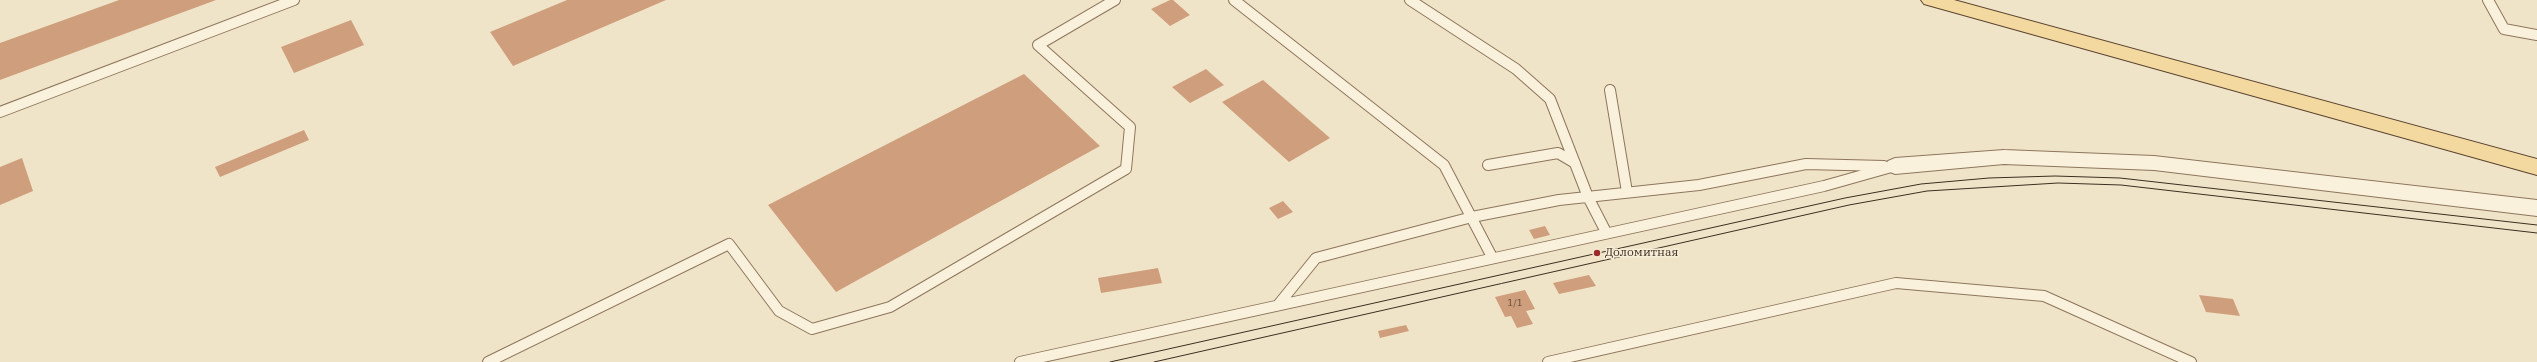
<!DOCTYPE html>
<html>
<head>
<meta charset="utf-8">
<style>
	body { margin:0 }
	canvas { display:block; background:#f0e4c8 }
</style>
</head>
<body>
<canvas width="2537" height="362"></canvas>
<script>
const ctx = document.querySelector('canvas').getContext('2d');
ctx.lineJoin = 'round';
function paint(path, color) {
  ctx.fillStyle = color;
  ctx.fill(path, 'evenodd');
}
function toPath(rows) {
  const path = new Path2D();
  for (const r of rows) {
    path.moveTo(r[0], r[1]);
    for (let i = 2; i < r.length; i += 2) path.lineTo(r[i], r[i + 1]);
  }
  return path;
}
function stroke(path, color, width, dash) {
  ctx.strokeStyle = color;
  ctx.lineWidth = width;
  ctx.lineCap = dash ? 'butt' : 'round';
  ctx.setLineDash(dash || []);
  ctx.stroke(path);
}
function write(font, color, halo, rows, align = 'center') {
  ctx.font = font + ' "IBM Plex Serif",serif';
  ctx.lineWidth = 3;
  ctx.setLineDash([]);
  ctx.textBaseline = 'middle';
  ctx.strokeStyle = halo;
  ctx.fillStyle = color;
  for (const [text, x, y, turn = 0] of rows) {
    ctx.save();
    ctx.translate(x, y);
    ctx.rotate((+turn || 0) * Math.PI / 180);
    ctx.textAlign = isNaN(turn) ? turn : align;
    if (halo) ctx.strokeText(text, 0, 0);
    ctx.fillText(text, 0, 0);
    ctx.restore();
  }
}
const building = toPath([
	[119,0,216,0,0,80,0,43],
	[567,0,666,0,513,66,490,32],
	[1170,0,1173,0,1190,15,1170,26,1151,9],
	[351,20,364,45,294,73,281,47],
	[1206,69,1224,85,1190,103,1172,87],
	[1024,74,1100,146,836,292,768,205],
	[1263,80,1330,138,1289,162,1222,102],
	[304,130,309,140,220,177,215,167],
	[22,158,33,191,0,205,0,167],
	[1283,201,1293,212,1278,219,1269,208],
	[1545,226,1550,235,1534,239,1529,230],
	[1158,268,1162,283,1101,293,1098,278],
	[1589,275,1596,286,1559,294,1553,283],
	[1525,290,1535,309,1526,311,1533,324,1517,328,1511,316,1505,317,1495,297],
	[2199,295,2233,299,2240,316,2206,312],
	[1406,325,1409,331,1380,338,1378,331]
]);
const lane = toPath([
	[1234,0,1444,165,1492,257],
	[1410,0,1516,69,1550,99,1588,197,1606,232],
	[2488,0,2504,29,2537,35],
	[1610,90,1627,192],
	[0,112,294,0],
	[1488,165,1558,153,1575,163],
	[1278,305,1316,258,1472,217,1559,200,1699,185,1806,164,1884,166],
	[488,362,729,244,779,311,812,329,890,307,1126,169,1130,127,1038,45,1115,0],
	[1020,362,1824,186,1895,166],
	[1548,362,1896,283,2044,296,2191,362]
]);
const street = toPath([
	[2004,150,2154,156,2537,200,2537,216,2154,170,2004,164,1895,174,1888,171,1885,166,1888,161,1895,158,2004,150]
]);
const primary = toPath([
	[1921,0,1954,0,2537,159,2537,175,1924,4,1921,0]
]);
const tram = toPath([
	[1110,362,1845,198,1921,184,1989,178,2055,176,2120,178,2537,225],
	[1154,362,1849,205,1927,191,2058,183,2121,185,2537,233]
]);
const markers = [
	[1597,253,4,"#9e2a2b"]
];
const numberNames = [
	["1/1",1515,303]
];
const poiNames = [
	["Доломитная",1605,253]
];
paint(building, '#cf9f7d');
stroke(lane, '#8d765c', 12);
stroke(street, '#8d765c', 2);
stroke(primary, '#5b4430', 2);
stroke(lane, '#faf1dc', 10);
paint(street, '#faf1dc');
paint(primary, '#f3d9a0');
stroke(tram, '#3d2e20', 1);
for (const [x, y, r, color] of markers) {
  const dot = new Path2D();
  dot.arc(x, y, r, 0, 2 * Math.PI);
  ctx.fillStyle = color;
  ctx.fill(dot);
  stroke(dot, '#f7eed8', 1.5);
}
write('10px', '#624a37', null, numberNames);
write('12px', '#3d2e20', '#f7eed8', poiNames, 'left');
</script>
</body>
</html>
